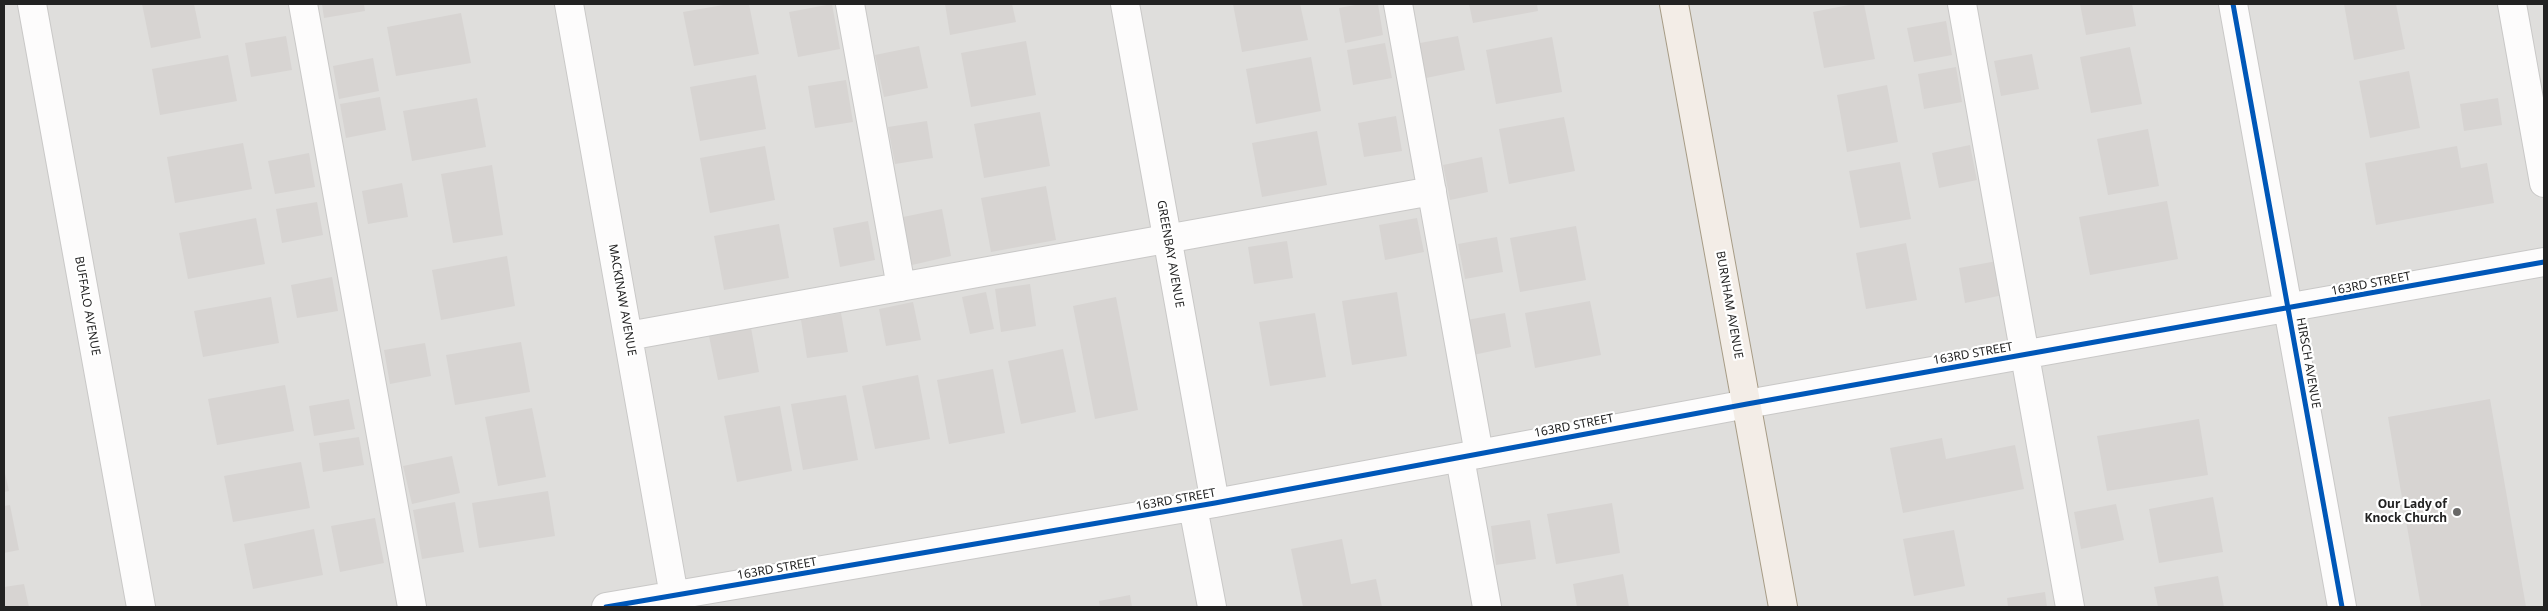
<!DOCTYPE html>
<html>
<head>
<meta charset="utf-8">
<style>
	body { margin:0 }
	#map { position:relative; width:2548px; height:611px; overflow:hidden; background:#f0eeeb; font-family:"Noto Sans",sans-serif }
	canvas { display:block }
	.frame { position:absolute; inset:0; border:5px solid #222; pointer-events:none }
</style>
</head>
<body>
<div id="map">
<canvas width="2548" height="611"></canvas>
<div class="frame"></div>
</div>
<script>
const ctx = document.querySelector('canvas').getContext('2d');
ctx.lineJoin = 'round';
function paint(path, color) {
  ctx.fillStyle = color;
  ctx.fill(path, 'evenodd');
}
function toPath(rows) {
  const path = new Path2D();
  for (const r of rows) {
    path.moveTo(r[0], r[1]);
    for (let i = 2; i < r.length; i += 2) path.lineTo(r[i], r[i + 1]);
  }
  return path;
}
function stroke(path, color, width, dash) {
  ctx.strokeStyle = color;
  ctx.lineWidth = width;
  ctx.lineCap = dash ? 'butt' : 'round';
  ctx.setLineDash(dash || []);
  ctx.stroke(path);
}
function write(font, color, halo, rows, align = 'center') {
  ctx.font = font + ' "Noto Sans",sans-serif';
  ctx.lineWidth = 4.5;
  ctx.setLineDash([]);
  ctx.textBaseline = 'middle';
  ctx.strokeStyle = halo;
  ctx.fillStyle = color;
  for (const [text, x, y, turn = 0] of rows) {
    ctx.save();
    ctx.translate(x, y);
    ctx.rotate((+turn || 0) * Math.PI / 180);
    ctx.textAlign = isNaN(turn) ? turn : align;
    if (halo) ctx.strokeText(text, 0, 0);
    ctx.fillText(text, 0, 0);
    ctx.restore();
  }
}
const residential = toPath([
	[4,4,2544,4,2544,607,4,607]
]);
const building = toPath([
	[142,4,194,4,201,38,151,48],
	[322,4,364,4,365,11,324,18],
	[729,4,749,4,759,54,694,66,683,12],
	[832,4,840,49,798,57,789,12],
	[945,4,1012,4,1016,22,950,35],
	[1233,4,1300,4,1308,40,1242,52],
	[1361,4,1378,4,1383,35,1345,43,1339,8],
	[1469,4,1537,4,1538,11,1473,23],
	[1854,4,1864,4,1875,59,1824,68,1813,12],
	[2080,4,2132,4,2136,26,2086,35],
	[2344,4,2396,4,2405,49,2354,60],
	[461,13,471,63,396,76,387,27],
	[1946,21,1952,55,1914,62,1907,28],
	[286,36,292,70,251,77,245,43],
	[1458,36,1465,70,1426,78,1420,43],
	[1552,37,1562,92,1496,104,1486,50],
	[1026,41,1036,95,971,107,961,53],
	[1385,43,1392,78,1353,85,1347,50],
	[919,46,928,88,884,97,875,55],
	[2130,47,2142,104,2091,113,2080,57],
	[2032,54,2039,89,2001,96,1994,61],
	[228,55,237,101,160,115,152,69],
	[1311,57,1321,111,1256,124,1246,69],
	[373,58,379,91,339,99,333,66],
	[1956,67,1962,102,1924,109,1918,74],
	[2409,71,2420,128,2370,138,2359,81],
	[756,75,766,129,700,141,690,87],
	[846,80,853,122,815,128,808,86],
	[1887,85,1898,142,1847,152,1837,95],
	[380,97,386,130,346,138,340,104],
	[477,98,486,147,412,161,403,111],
	[2498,98,2502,125,2464,131,2460,104],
	[1040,112,1050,166,984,178,974,124],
	[1396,116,1402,151,1364,157,1358,123],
	[1564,117,1575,171,1509,184,1499,129],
	[927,121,933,158,895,164,888,127],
	[2148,129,2159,186,2108,195,2097,139],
	[1317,131,1327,185,1262,197,1252,143],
	[243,143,252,189,175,203,167,157],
	[1970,145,1977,180,1939,188,1932,153],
	[765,146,775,200,710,213,700,158],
	[2457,146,2461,168,2487,163,2494,203,2376,225,2365,163],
	[309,153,315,187,275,194,268,161],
	[1482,157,1488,192,1450,200,1443,165],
	[1900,162,1911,219,1860,228,1849,171],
	[492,165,503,235,453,243,441,174],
	[402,183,408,217,368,224,362,191],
	[1046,186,1056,240,991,252,981,198],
	[2167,201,2178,259,2090,275,2079,217],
	[317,202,323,235,282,243,276,209],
	[942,209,951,256,912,265,903,217],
	[256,218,265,264,188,279,179,233],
	[1417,218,1424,252,1385,260,1379,225],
	[868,221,875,260,840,267,833,228],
	[779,224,789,278,724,290,714,236],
	[1576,226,1586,280,1520,292,1510,238],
	[1497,237,1503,272,1465,279,1458,244],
	[1287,241,1293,278,1254,284,1248,247],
	[1906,243,1917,300,1866,309,1856,253],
	[507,256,515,306,441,320,432,270],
	[1997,261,2003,295,1965,303,1959,268],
	[332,277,338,311,297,318,291,285],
	[1030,284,1036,326,1001,332,995,289],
	[986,292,994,329,970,334,962,297],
	[1397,292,1407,356,1352,365,1342,301],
	[271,297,279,343,203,357,194,311],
	[1116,297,1138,410,1095,419,1073,306],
	[1590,301,1601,355,1535,368,1525,313],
	[913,302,921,340,886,346,879,309],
	[841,313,848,352,807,358,801,320],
	[1315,313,1326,377,1270,386,1259,322],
	[1505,313,1511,347,1473,355,1467,320],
	[751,328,759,372,718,380,709,336],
	[521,342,530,392,455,405,446,355],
	[425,343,431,376,390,384,384,350],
	[1063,349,1076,412,1021,424,1008,361],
	[993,369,1005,433,949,444,937,380],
	[918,375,930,439,875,449,862,386],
	[285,385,294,431,217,445,208,399],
	[846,395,858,460,803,470,791,404],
	[349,399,355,429,314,436,309,406],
	[2490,399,2526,607,2421,607,2388,417],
	[780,406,792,471,737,482,724,416],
	[532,408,546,477,498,486,485,417],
	[2199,419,2208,475,2107,491,2097,436],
	[359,437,364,465,323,472,319,443],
	[1942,438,1946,459,2015,445,2024,489,1903,513,1890,448],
	[452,456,460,493,412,504,403,466],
	[301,462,310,508,233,522,224,476],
	[4,469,9,491,4,492],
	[548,491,555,536,479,548,472,503],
	[2213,497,2223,552,2159,563,2149,509],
	[455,502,464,552,422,559,413,510],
	[1612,503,1620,553,1556,564,1547,514],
	[2116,504,2124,540,2081,549,2074,512],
	[10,505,19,550,4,553,4,506],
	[375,518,384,563,340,572,331,526],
	[1530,520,1536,559,1496,565,1491,526],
	[314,529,323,575,253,589,244,544],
	[1954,530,1965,586,1914,596,1903,539],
	[1342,539,1351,584,1376,579,1382,607,1303,607,1291,549],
	[1623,574,1629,607,1577,607,1573,584],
	[2218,576,2224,607,2158,607,2154,587],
	[24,584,29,607,4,607,4,587],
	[2045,592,2047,607,2008,607,2007,598],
	[1130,595,1132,607,1100,607,1099,601]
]);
const minor = toPath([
	[32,4,141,607],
	[303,4,412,607],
	[569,4,676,607],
	[850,4,901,287],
	[1125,4,1215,503],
	[1398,4,1479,454],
	[1962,4,2070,607],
	[2233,4,2342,607],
	[2512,4,2544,183],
	[628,336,1432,191],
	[1460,458,1487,607],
	[1193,507,1212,607],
	[606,607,1215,503,1747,404,2544,262]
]);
const major = toPath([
	[1674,4,1783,607]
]);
const cycleway = toPath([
	[2233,4,2342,607],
	[606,607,1215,503,1747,404,2544,262]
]);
const markers = [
	[2457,512,5,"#6a6968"]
];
const streetNames = [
	["GREENBAY AVENUE",1170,254,80],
	["163RD STREET",2371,284,-11],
	["MACKINAW AVENUE",622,300,80],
	["BURNHAM AVENUE",1729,305,80],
	["BUFFALO AVENUE",87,306,80],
	["163RD STREET",1973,354,-10],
	["HIRSCH AVENUE",2308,363,80],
	["163RD STREET",1574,426,-11],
	["163RD STREET",1176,500,-10],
	["163RD STREET",777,569,-10]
];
const poiNames = [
	["Our Lady of",2447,505],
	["Knock Church",2447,519]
];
paint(residential, '#dfdedc');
paint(building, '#d7d4d2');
stroke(minor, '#c9c8c7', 30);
stroke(major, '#a79c86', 30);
stroke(minor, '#fdfcfc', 28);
stroke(major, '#f3ede7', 28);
stroke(cycleway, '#0057b8', 5);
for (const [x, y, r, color] of markers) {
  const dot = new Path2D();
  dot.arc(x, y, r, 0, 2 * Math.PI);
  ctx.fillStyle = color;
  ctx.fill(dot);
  stroke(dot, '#fff', 2);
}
write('12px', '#222', '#fff', streetNames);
write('bold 12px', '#222', '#fff', poiNames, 'right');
</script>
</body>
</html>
